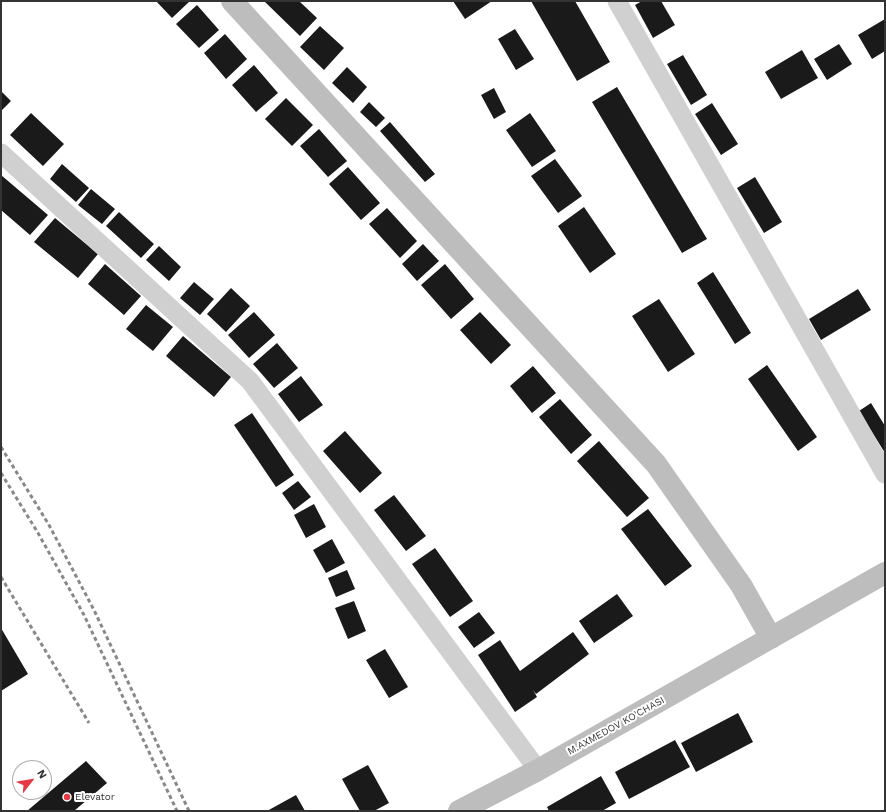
<!DOCTYPE html>
<html>
<head>
<meta charset="utf-8">
<style>
	body { margin:0 }
	#map { position:relative; width:886px; height:812px; overflow:hidden; background:#fff; font-family:"Work Sans",sans-serif }
	canvas { display:block }
	.frame { position:absolute; inset:0; border:2px solid #333; pointer-events:none }
	.north { position:absolute; left:12px; top:760px; width:40px; height:40px; box-sizing:border-box; background:#fff; border:1px solid #adadad; border-radius:50%; rotate:59deg; font-size:11px; font-weight:700; line-height:16px; text-align:center; color:#333 }
	.north::after { content:''; display:block; margin:auto; width:14px; height:18px; background:#e63946; clip-path:polygon(50% 0,100% 100%,50% 72%,0 100%) }
</style>
</head>
<body>
<div id="map">
<canvas width="886" height="812"></canvas>
<div class="frame"></div>
<div class="north">N</div>
</div>
<script>
const ctx = document.querySelector('canvas').getContext('2d');
ctx.lineJoin = 'round';
function paint(path, color) {
  ctx.fillStyle = color;
  ctx.fill(path, 'evenodd');
}
function toPath(rows) {
  const path = new Path2D();
  for (const r of rows) {
    path.moveTo(r[0], r[1]);
    for (let i = 2; i < r.length; i += 2) path.lineTo(r[i], r[i + 1]);
  }
  return path;
}
function stroke(path, color, width, dash) {
  ctx.strokeStyle = color;
  ctx.lineWidth = width;
  ctx.lineCap = dash ? 'butt' : 'round';
  ctx.setLineDash(dash || []);
  ctx.stroke(path);
}
function write(font, color, halo, rows, align = 'center') {
  ctx.font = font + ' "Work Sans",sans-serif';
  ctx.lineWidth = 4;
  ctx.setLineDash([]);
  ctx.textBaseline = 'middle';
  ctx.strokeStyle = halo;
  ctx.fillStyle = color;
  for (const [text, x, y, turn = 0] of rows) {
    ctx.save();
    ctx.translate(x, y);
    ctx.rotate((+turn || 0) * Math.PI / 180);
    ctx.textAlign = isNaN(turn) ? turn : align;
    if (halo) ctx.strokeText(text, 0, 0);
    ctx.fillText(text, 0, 0);
    ctx.restore();
  }
}
const building = toPath([
	[156,1,190,1,172,18],
	[264,1,299,1,317,18,300,36],
	[453,1,492,1,465,19],
	[531,1,575,1,610,62,577,81],
	[642,1,661,1,675,25,653,38,635,5],
	[197,5,219,30,199,48,176,24],
	[885,19,885,51,872,59,858,35],
	[320,26,344,48,324,70,300,47],
	[515,29,534,59,516,70,498,39],
	[225,34,247,59,226,79,204,53],
	[839,44,852,64,827,80,814,59],
	[802,50,818,78,781,99,765,72],
	[683,55,707,95,691,105,667,64],
	[254,65,278,93,256,112,232,85],
	[347,67,367,87,353,103,332,83],
	[617,87,707,239,682,253,592,102],
	[494,88,506,112,494,119,481,95],
	[1,91,11,101,1,111],
	[286,98,313,125,292,146,265,119],
	[369,102,385,118,376,127,360,112],
	[712,103,738,144,721,155,695,114],
	[31,113,64,144,43,166,10,135],
	[530,113,556,151,532,167,506,130],
	[390,122,435,174,425,182,380,131],
	[319,129,347,161,328,177,300,146],
	[555,159,582,196,558,213,531,176],
	[62,164,89,188,76,202,50,179],
	[348,167,380,203,361,220,329,184],
	[1,175,48,215,30,235,1,210],
	[755,177,782,222,764,233,737,188],
	[91,189,115,209,102,224,78,205],
	[584,207,616,254,590,273,558,226],
	[387,208,417,241,400,258,369,224],
	[119,212,154,244,141,258,106,226],
	[55,218,98,254,78,278,34,242],
	[423,244,439,261,417,281,402,264],
	[159,246,181,267,169,281,146,260],
	[105,264,141,296,124,315,88,284],
	[445,264,474,299,451,319,421,285],
	[713,272,751,333,735,344,697,283],
	[194,282,214,299,200,315,180,298],
	[231,288,250,306,226,332,207,314],
	[858,289,871,310,821,340,809,319],
	[659,299,695,354,668,372,632,316],
	[146,305,173,327,153,351,126,329],
	[254,312,275,335,249,358,228,335],
	[480,312,511,345,491,364,460,330],
	[183,336,231,377,214,397,166,356],
	[277,343,298,368,274,388,253,364],
	[767,365,817,437,798,451,748,379],
	[533,366,556,393,532,413,510,386],
	[301,376,323,405,299,422,278,394],
	[560,399,592,435,571,454,539,417],
	[871,403,885,426,885,453,859,411],
	[252,413,294,475,276,487,234,425],
	[345,431,382,473,360,493,323,451],
	[599,441,649,498,627,517,577,461],
	[298,481,311,497,294,510,282,493],
	[394,495,426,536,406,551,374,510],
	[314,504,326,527,306,538,294,515],
	[648,509,692,566,665,586,621,529],
	[332,539,345,563,326,573,313,550],
	[435,548,473,601,450,617,412,564],
	[347,570,355,589,336,597,328,578],
	[617,594,633,616,594,643,579,621],
	[354,601,366,631,348,639,335,608],
	[479,612,495,633,474,648,458,627],
	[1,628,28,674,1,691],
	[573,632,589,654,536,694,533,690,537,697,515,712,478,655,500,640,520,671],
	[385,649,408,687,389,698,366,660],
	[738,713,753,742,696,772,681,743],
	[675,740,690,767,629,799,615,772],
	[86,761,107,783,74,811,27,811],
	[368,765,389,803,374,811,360,811,342,779],
	[601,776,616,803,602,811,549,811,547,807],
	[296,795,305,811,267,811]
]);
const street = toPath([
	[617,1,885,474],
	[1,153,250,381,538,770]
]);
const secondary = toPath([
	[232,1,656,464,741,585,771,638],
	[459,811,538,770,885,573]
]);
const rail = toPath([
	[1,447,49,525,94,610,189,811],
	[1,473,38,533,84,615,177,811],
	[1,577,89,723]
]);
const markers = [
	[67,797,4,"#e63946"]
];
const streetNames = [
	["M.AXMEDOV KO'CHASI",616,726,-29]
];
const poiNames = [
	["Elevator",75,797]
];
paint(building, '#1a1a1a');
stroke(street, '#d0d0d0', 19);
stroke(secondary, '#bdbdbd', 22);
stroke(rail, '#888', 3, [4, 3]);
for (const [x, y, r, color] of markers) {
  const dot = new Path2D();
  dot.arc(x, y, r, 0, 2 * Math.PI);
  ctx.fillStyle = color;
  ctx.fill(dot);
  stroke(dot, '#fff', 1.5);
}
write('10px', '#333', '#fff', streetNames);
write('10px', '#333', '#fff', poiNames, 'left');
</script>
</body>
</html>
